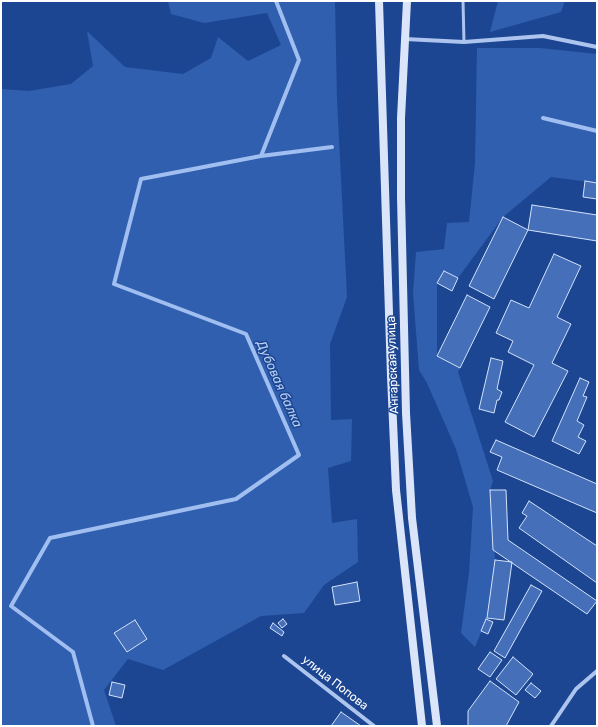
<!DOCTYPE html>
<html>
<head>
<meta charset="utf-8">
<style>
	body { margin:0 }
	#map { position:relative; width:598px; height:727px; overflow:hidden; background:#1c4692; font-family:Rubik,sans-serif }
	canvas { display:block }
	.frame { position:absolute; inset:0; border:2px solid #fff; pointer-events:none }
</style>
</head>
<body>
<div id="map">
<canvas width="598" height="727"></canvas>
<div class="frame"></div>
</div>
<script>
const ctx = document.querySelector('canvas').getContext('2d');
ctx.lineJoin = 'round';
function paint(path, color) {
  ctx.fillStyle = color;
  ctx.fill(path, 'evenodd');
}
function toPath(rows) {
  const path = new Path2D();
  for (const r of rows) {
    path.moveTo(r[0], r[1]);
    for (let i = 2; i < r.length; i += 2) path.lineTo(r[i], r[i + 1]);
  }
  return path;
}
function stroke(path, color, width, dash) {
  ctx.strokeStyle = color;
  ctx.lineWidth = width;
  ctx.lineCap = dash ? 'butt' : 'round';
  ctx.setLineDash(dash || []);
  ctx.stroke(path);
}
function write(font, color, halo, rows, align = 'center') {
  ctx.font = font + ' Rubik,sans-serif';
  ctx.lineWidth = 3;
  ctx.setLineDash([]);
  ctx.textBaseline = 'middle';
  ctx.strokeStyle = halo;
  ctx.fillStyle = color;
  for (const [text, x, y, turn = 0] of rows) {
    ctx.save();
    ctx.translate(x, y);
    ctx.rotate((+turn || 0) * Math.PI / 180);
    ctx.textAlign = isNaN(turn) ? turn : align;
    if (halo) ctx.strokeText(text, 0, 0);
    ctx.fillText(text, 0, 0);
    ctx.restore();
  }
}
const green = toPath([
	[168,1,335,1,337,100,347,297,330,344,331,420,352,419,351,461,328,468,332,523,357,519,358,562,324,585,304,613,261,616,163,670,128,659,104,690,116,726,1,726,1,89,29,91,71,84,93,66,87,31,125,67,183,74,211,58,218,37,248,61,281,45,267,13,204,23,171,14],
	[498,1,565,1,561,12,490,32],
	[477,48,540,48,597,54,597,183,551,177,503,217,458,278,444,271,437,283,437,356,460,368,458,372,493,481,490,490,495,560,487,618,475,647,461,633,469,573,473,507,456,449,427,383,419,370,413,293,416,252,444,249,447,223,469,222,475,163]
]);
const stream = toPath([
	[543,118,597,131],
	[261,156,332,147],
	[93,726,73,652,11,606,50,538,236,499,299,455,246,334,114,284,141,179,261,156,299,60,276,1]
]);
const building = toPath([
	[585,181,597,183,597,199,583,197,585,181],
	[532,205,597,215,597,257,597,241,528,230,532,205],
	[503,217,528,230,494,299,469,286,503,217],
	[554,254,581,266,557,317,571,324,552,363,568,371,534,437,505,422,534,365,508,352,513,341,496,333,511,300,529,308,554,254],
	[444,271,458,278,452,291,437,283,444,271],
	[467,295,490,307,460,368,437,356,467,295],
	[491,358,503,361,497,389,502,392,499,400,497,400,494,413,479,409,491,358],
	[580,378,589,382,583,396,587,397,577,421,584,425,578,437,586,441,579,454,552,441,580,378],
	[496,440,597,484,597,513,497,470,502,457,490,452,496,440],
	[490,490,506,490,508,540,597,601,587,614,493,550,490,490],
	[529,501,597,546,597,583,519,528,527,516,522,513,529,501],
	[495,560,512,562,504,620,487,618,495,560],
	[357,582,360,601,335,605,332,587,357,582],
	[531,585,542,591,505,658,494,651,531,585],
	[283,619,287,624,282,628,278,623,283,619],
	[486,619,493,622,488,634,481,631,486,619],
	[135,620,147,639,127,652,114,633,135,620],
	[273,623,284,632,282,636,270,628,273,623],
	[490,652,502,660,490,677,478,669,490,652],
	[513,657,533,674,516,695,496,679,513,657],
	[490,681,519,702,506,726,468,726,468,711,490,681],
	[112,682,125,685,122,698,109,695,112,682],
	[531,683,541,691,535,698,525,690,531,683],
	[341,712,361,726,331,726,341,712]
]);
const lane = toPath([
	[463,1,464,42]
]);
const street = toPath([
	[405,39,464,42,543,36,597,47],
	[284,656,374,726],
	[551,726,576,689,597,671]
]);
const secondary = toPath([
	[379,1,391,376,396,490,422,726],
	[407,1,401,118,401,197,406,413,412,518,437,726]
]);
const streetNames = [
	["Ангарская улица",393,365,-92],
	["улица Попова",335,683,38]
];
const waterNames = [
	["Дубовая балка",279,384,66]
];
paint(green, '#305faf');
stroke(stream, '#a0bff0', 4);
paint(building, '#4570b9');
stroke(building, '#d3e2fa', 1);
stroke(lane, '#adc5ee', 3);
stroke(street, '#adc5ee', 4);
stroke(secondary, '#dae5fa', 8);
write('12px', '#fff', '#1c4692', streetNames);
write('italic 13px', '#b9d0f5', '#1c4692', waterNames);
</script>
</body>
</html>
